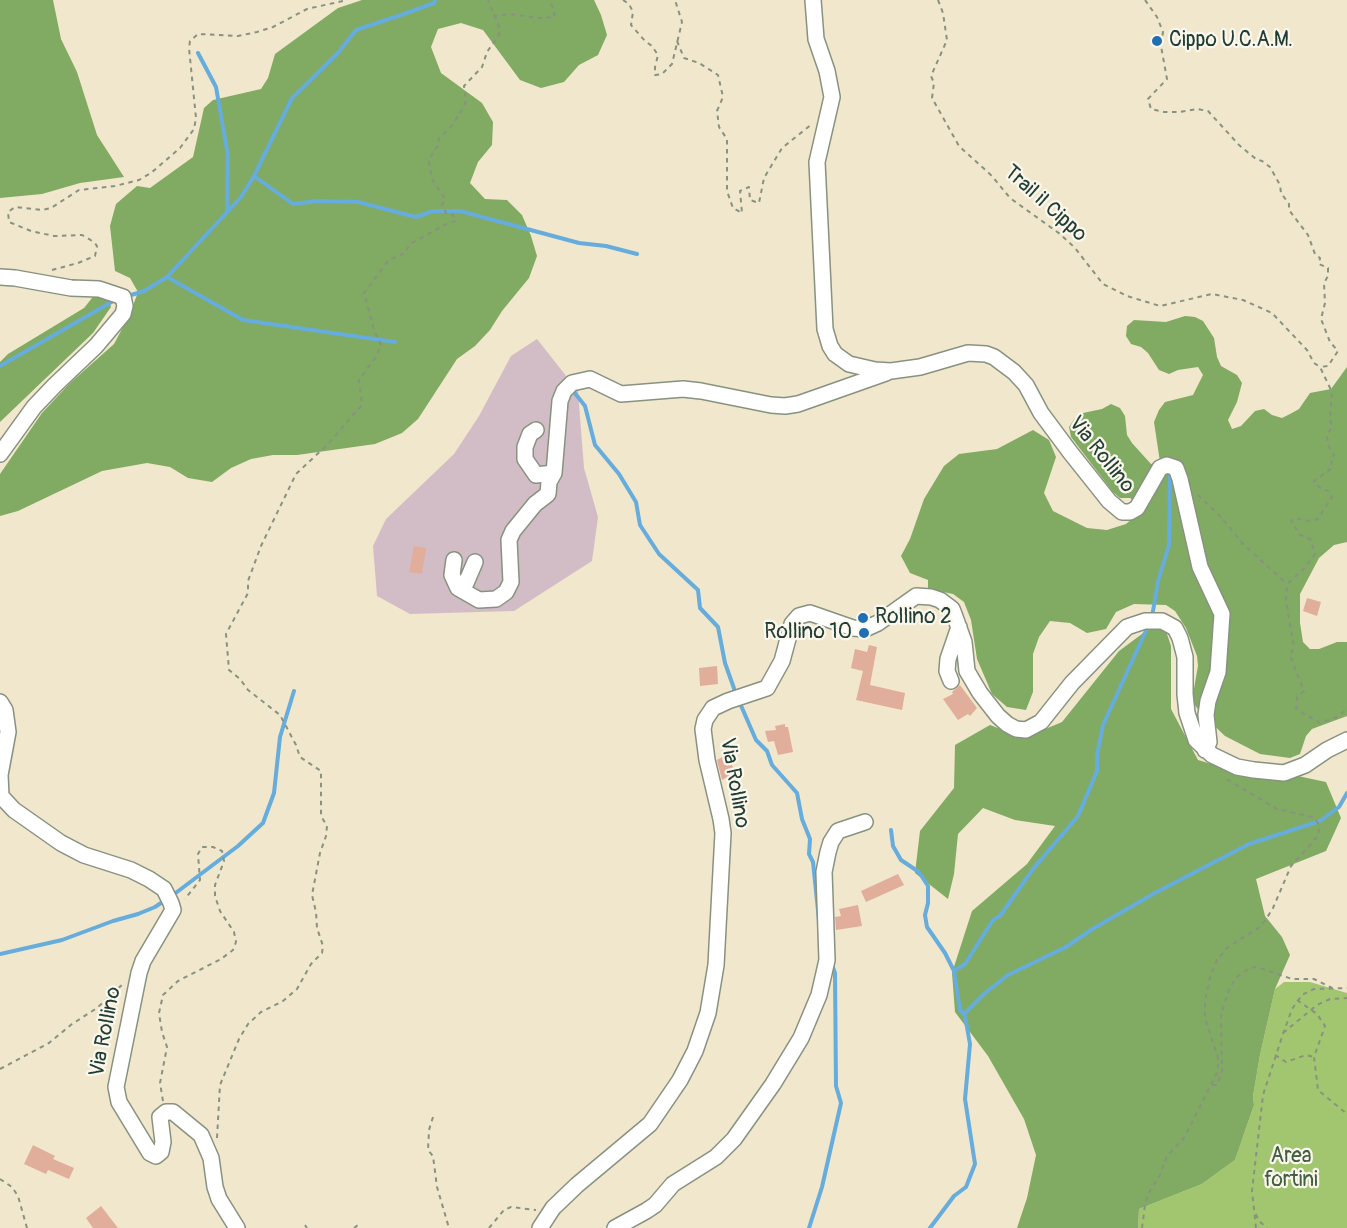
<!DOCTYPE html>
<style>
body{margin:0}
canvas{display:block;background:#f0e7cc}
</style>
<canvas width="1347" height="1228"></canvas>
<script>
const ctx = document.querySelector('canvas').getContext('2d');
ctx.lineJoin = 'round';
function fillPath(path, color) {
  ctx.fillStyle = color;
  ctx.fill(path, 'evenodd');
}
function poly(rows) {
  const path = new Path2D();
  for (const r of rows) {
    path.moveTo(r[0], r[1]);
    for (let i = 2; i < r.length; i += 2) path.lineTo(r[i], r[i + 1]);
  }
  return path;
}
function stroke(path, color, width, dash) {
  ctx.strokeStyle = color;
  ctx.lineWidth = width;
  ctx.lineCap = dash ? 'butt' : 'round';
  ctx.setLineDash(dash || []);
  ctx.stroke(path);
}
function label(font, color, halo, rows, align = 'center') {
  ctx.font = font + ' Pangolin,sans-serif';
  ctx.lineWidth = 4.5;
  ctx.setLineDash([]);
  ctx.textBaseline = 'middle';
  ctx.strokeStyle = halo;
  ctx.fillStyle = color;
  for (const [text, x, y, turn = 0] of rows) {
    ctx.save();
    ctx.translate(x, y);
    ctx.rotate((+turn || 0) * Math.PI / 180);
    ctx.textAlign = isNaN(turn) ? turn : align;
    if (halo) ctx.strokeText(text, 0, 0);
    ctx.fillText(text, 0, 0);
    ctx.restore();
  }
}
fillPath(poly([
 [537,339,578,391,584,468,598,517,592,561,514,611,410,614,377,596,373,546,386,519,454,454,479,416,511,356]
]), '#d2bdc6');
fillPath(poly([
 [1284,982,1310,982,1347,993,1347,1228,1138,1228,1139,1209,1202,1184,1235,1160,1254,1105,1253,1096,1260,1055,1275,989]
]), '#a2c670');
fillPath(poly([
 [0,0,53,0,61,39,77,72,97,135,124,177,80,183,42,194,0,198],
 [362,0,594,0,601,15,607,35,598,55,579,65,564,82,541,88,520,80,483,30,461,23,438,29,431,47,441,73,482,103,493,122,492,145,478,162,470,183,485,199,507,200,522,215,531,236,537,256,529,278,502,311,490,330,475,346,457,359,418,419,402,433,375,444,297,455,273,455,251,459,231,468,212,482,188,478,170,467,147,463,102,471,18,511,0,516,0,474,42,413,69,384,114,344,130,314,138,292,130,278,115,271,110,226,116,204,137,186,150,188,193,157,204,108,213,100,261,89,268,78,275,54,338,8],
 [96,293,108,296,111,307,93,333,0,422,0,362,8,354,84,308],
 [1185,316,1195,317,1203,321,1214,338,1217,357,1221,366,1237,375,1242,383,1237,402,1228,420,1232,429,1241,426,1255,411,1264,409,1272,415,1282,418,1290,414,1299,409,1310,393,1331,389,1347,367,1347,542,1334,545,1319,558,1300,594,1300,623,1303,642,1310,649,1319,649,1337,642,1347,642,1347,716,1312,729,1306,736,1300,754,1290,758,1260,754,1225,736,1200,712,1194,704,1193,694,1198,666,1197,656,1186,628,1175,611,1166,605,1134,604,1116,612,1106,629,1087,633,1070,623,1050,621,1039,637,1033,654,1033,692,1026,710,1007,707,992,694,977,659,971,620,964,602,953,594,928,589,928,580,910,573,901,556,910,539,924,499,944,466,959,454,997,449,1033,430,1049,440,1056,457,1044,493,1053,511,1087,528,1107,530,1126,524,1138,514,1138,504,1130,498,1120,498,1113,492,1071,437,1069,427,1075,418,1083,413,1102,409,1111,404,1120,408,1125,416,1127,435,1132,443,1151,464,1160,462,1154,422,1159,410,1165,402,1193,395,1203,375,1198,367,1178,370,1169,374,1159,370,1148,353,1141,347,1131,344,1126,336,1127,326,1134,320,1166,322],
 [1150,628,1166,631,1171,646,1171,709,1198,760,1248,775,1293,775,1326,782,1341,818,1326,851,1256,879,1265,916,1282,937,1290,955,1275,989,1260,1055,1253,1096,1254,1105,1235,1160,1202,1184,1139,1209,1138,1228,1017,1228,1027,1198,1036,1155,1024,1119,988,1056,955,1012,952,973,972,911,1027,864,1055,826,1015,820,983,808,958,834,954,874,948,899,915,873,920,831,954,788,955,745,990,725,1024,738,1062,722,1119,651]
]), '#81ab62');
stroke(poly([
 [198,53,216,87,228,156,227,212],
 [254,176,293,204,317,201,358,202,416,217,433,211,460,211,579,243,606,246,637,254],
 [167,277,243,320,395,342],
 [128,296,144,291,167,277,241,197,254,176,292,98,337,54,356,30,404,14,434,3,435,0],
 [0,366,115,300],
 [574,392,585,406,595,445,619,474,636,502,640,525,659,554,698,590,700,608,718,627,725,663,736,694],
 [1152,617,1158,581,1169,545,1170,473],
 [739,701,756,740,767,751,772,765,797,793,802,819,810,839,809,854,813,862,819,920],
 [891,830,893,846,901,860,919,872,928,886,928,903,925,915,927,927,945,953,954,971,960,1010,965,1016,970,1044,965,1099,975,1164,966,1187,954,1196,930,1228],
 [173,895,238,846,263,823,274,793,280,737,294,691],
 [0,954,62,940,113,921,138,914,155,907,164,901],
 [954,971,965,964,993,920,1000,916,1033,869,1078,816,1097,771,1097,755,1103,725,1149,624],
 [964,1014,985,993,1008,975,1066,947,1094,928,1155,893,1249,844,1320,821,1339,807,1347,793],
 [809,1228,822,1187,841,1103,836,1086,835,973,832,965]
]), '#66acdc', 4);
fillPath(poly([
 [414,546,426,548,422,574,409,572],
 [1307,598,1321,602,1317,616,1303,611],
 [869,645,877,647,870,685,905,693,902,710,856,700,863,671,851,668,855,649,867,652],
 [717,666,718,684,700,686,699,668],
 [960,685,977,708,970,716,968,714,958,720,943,699,953,694,952,692],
 [785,724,785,727,788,727,793,752,778,755,774,741,768,742,765,731,776,730,775,726],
 [726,755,736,772,722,780,717,760],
 [898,874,904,885,866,902,861,891],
 [858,905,862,926,836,930,835,917,841,916,839,909],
 [33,1145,55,1156,53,1159,74,1168,69,1179,48,1170,46,1174,24,1164],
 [101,1206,118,1228,93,1228,86,1218]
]), '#e0ae9a');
const minor = poly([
 [813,0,816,39,827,71,832,97,817,162,825,329,830,346,835,354,849,364,875,370,891,371,920,367,968,353,986,354,994,357,1014,372,1026,385,1041,413,1070,452,1109,501,1122,512,1130,512,1137,508,1160,468,1167,465,1176,468,1180,479,1200,567,1222,614,1218,672,1208,701,1206,715,1209,742,1205,750],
 [0,277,15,278,71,288,99,289,123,297,125,306,123,314,96,346,55,385,34,407,0,454],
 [536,430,530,434,525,447,525,459,536,475,554,473],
 [454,560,452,575,458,588,479,600,496,599,506,592,511,582,509,540,513,531,535,504,548,494,549,482,554,473,560,401,564,391,572,383,590,379,621,394,683,389,701,391,771,405,785,406,798,404,886,373],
 [458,588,466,583,475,562],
 [951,681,947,671,948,659,959,627],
 [0,702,5,710,8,732,0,775,1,796,14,810,61,843,84,855,131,870,149,879,164,889,171,903,173,910,143,961,139,973,116,1087,119,1102,150,1153,156,1156,161,1152,163,1142,160,1117,166,1112,173,1112,201,1135,211,1158,215,1187,219,1199,237,1228],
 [540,1228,553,1208,577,1185,650,1124,680,1080,695,1051,708,1013,716,965,723,833,721,819,707,760,703,729,705,720,713,708,728,701,767,688,782,661,792,624,799,616,810,613,853,628,865,629,878,623,916,596,931,597,940,600,952,609,954,614,964,642,967,671,980,693,998,716,1007,724,1016,729,1026,730,1041,722,1072,683,1127,627,1145,621,1162,621,1175,628,1180,638,1185,657,1185,694,1187,713,1196,740,1212,755,1237,767,1254,770,1284,773,1305,765,1327,750,1347,740],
 [615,1228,646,1211,655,1205,673,1184,716,1157,734,1139,773,1084,801,1038,819,995,827,960,824,872,828,852,831,842,838,831,865,822]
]);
stroke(minor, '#889280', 18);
stroke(poly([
 [623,0,629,4,633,12,631,25,645,41,652,46,658,55,655,67,655,75,662,74,672,64,682,22,675,0],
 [938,0,943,13,947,40,931,76,934,83,932,98,959,146,992,176,1010,198,1060,234,1075,248,1103,284,1127,296,1160,306,1212,294,1243,300,1272,313,1307,350,1314,363,1320,367,1332,392,1330,419,1332,427,1327,435,1328,445,1334,455,1331,458,1332,468,1314,481,1315,485,1330,492,1332,497,1318,519,1309,521,1295,518,1291,521,1300,535,1310,539,1315,554,1304,569,1287,584,1286,601,1294,647,1290,656,1304,691,1297,697,1296,708,1304,714,1320,723,1337,717,1347,709],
 [1145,0,1157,17,1163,32,1161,46,1167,79,1148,99,1151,109,1164,112,1180,112,1197,109,1208,111,1239,145,1256,159,1262,161,1270,167,1280,185,1281,193,1289,204,1289,210,1308,235,1315,254,1320,258,1319,264,1328,268,1328,276,1324,283,1325,303,1321,319,1330,342,1338,351,1328,366,1320,367],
 [493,16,510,14,537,18,555,17,553,7,548,0],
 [677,41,684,58,699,63,718,75,723,97,717,111,719,127,727,139,727,191,733,208,742,213,740,191,749,187,750,200,759,203,764,178,782,148,812,124],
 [52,270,78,263,95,256,97,246,94,242,82,235,54,236,31,231,9,222,8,212,15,207,42,210,51,208,79,190,115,186,139,180,151,173,180,148,194,129,196,118,189,48,190,41,198,34,238,36,257,32,273,27,307,9,347,0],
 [1198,495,1222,518,1242,543,1287,584],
 [1297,1000,1317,1014,1325,1026,1314,1057,1318,1090,1347,1114],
 [1283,1033,1317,1005,1330,999,1347,998],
 [1275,1055,1286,1062,1306,1055,1314,1057],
 [0,1069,49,1043,72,1024,97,1008,123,984],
 [1212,1085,1217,1085,1222,1071,1221,1014,1229,990,1235,979,1242,973,1250,968,1257,967,1292,979,1314,979,1332,988],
 [163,1101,160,1083,167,1047,162,1032,159,1013,163,995,178,981,221,959,233,950,236,942,234,932,220,911,215,896,215,885,224,861,222,851,213,847,202,847,198,854,200,880,185,899],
 [433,1117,429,1130,428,1150,433,1156,437,1187,449,1228],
 [217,1138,220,1085,239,1039,248,1024,261,1012,283,1001,297,989,311,964,322,953,323,946,317,928,316,912,312,895,320,853,326,836,327,826,321,816,321,771,300,757,296,745,280,715,248,690,240,679,229,670,226,634,248,593,248,581,261,546,296,474,327,445,362,405,359,380,376,357,381,345,374,330,364,293,389,260,405,253,410,244,448,223,456,221,452,214,446,213,442,205,445,199,432,179,429,162,433,152,438,146,439,138,450,128,464,107,466,100,464,86,482,67,487,52,499,35,499,26,488,0],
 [0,1179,12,1187,18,1196,27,1228],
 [1256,1214,1258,1220,1267,1228],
 [305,1225,307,1228],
 [354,1228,358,1225],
 [489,1228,504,1210,511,1207,536,1210],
 [1142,1228,1145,1205,1148,1194,1160,1175,1167,1156,1184,1138,1218,1071,1218,1058,1205,1018,1205,1001,1210,977,1217,960,1227,948,1258,928,1265,921,1273,908,1291,866,1318,836,1319,830,1318,823,1312,817,1277,809,1223,777],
 [1256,1228,1252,1191,1263,1095,1283,1034,1292,1009,1302,995,1314,989,1347,988]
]), '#889280', 2, [4.5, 4.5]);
stroke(minor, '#fff', 15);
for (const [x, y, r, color] of [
 [1157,41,6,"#1f6fb2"],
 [863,618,6,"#1f6fb2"],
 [864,633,6,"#1f6fb2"]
]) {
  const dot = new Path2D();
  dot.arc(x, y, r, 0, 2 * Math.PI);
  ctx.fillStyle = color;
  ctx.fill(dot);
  stroke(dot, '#fbf7ec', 2);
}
label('21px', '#1f3d34', '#fbf7ec', [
 ["Cippo U.C.A.M.",1169,41],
 ["Rollino 2",875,618],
 ["Rollino 10",852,633,"right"]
], 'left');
label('21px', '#1f3d34', '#fbf7ec', [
 ["Trail il Cippo",1045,204,42],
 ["Via Rollino",1101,455,51],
 ["Via Rollino",734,783,80],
 ["Via Rollino",106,1032,-79]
]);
label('21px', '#405f43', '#fbf7ec', [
 ["Area",1291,1157],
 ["fortini",1291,1181]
]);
</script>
